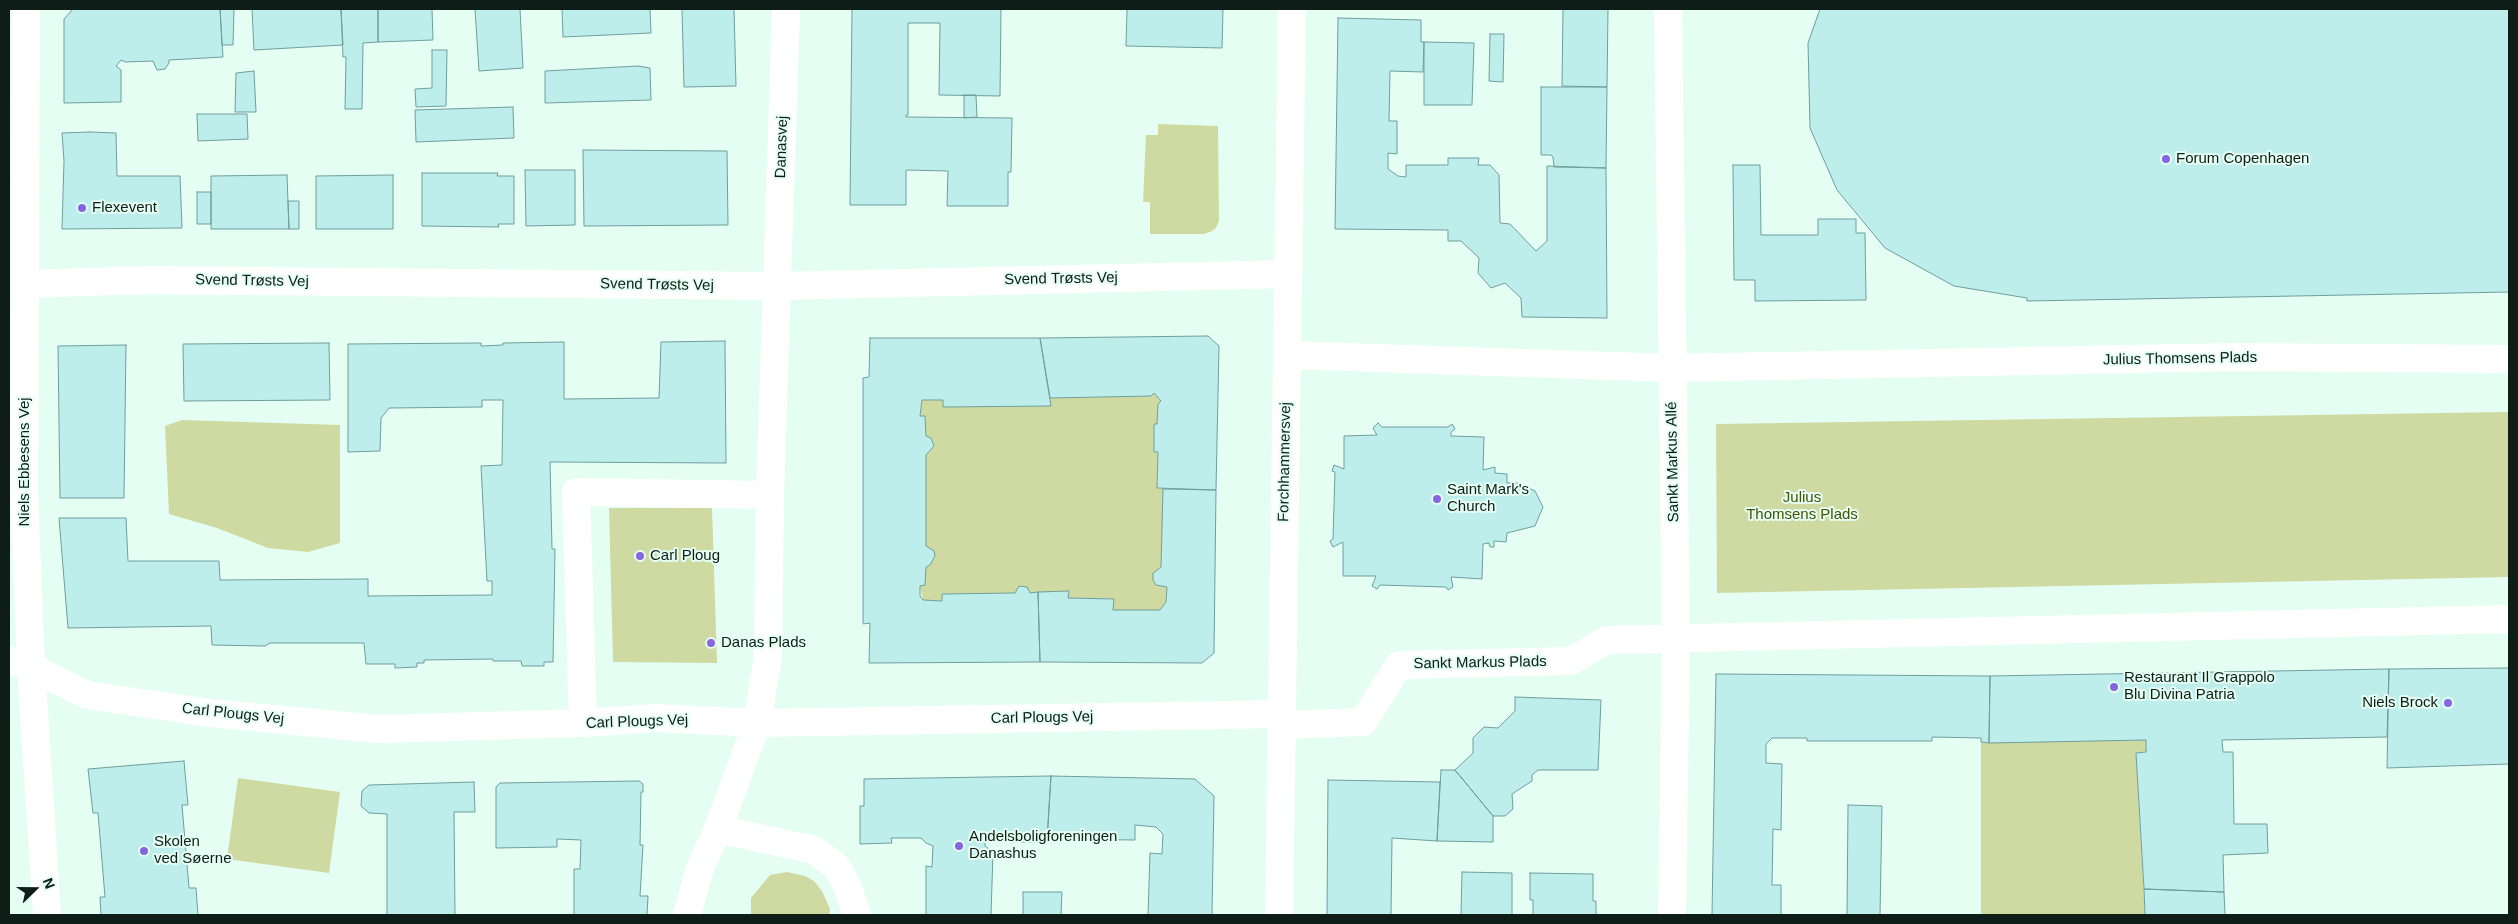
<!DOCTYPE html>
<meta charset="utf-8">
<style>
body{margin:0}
#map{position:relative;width:2518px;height:924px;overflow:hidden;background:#e5fef3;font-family:Arial,sans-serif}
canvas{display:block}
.frame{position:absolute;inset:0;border:10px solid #0e1d17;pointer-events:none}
.north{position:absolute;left:10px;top:864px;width:50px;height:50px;-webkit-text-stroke:4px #e5fef3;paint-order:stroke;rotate:68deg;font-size:14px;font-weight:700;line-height:20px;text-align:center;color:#0e1d17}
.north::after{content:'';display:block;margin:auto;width:18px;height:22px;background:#0e1d17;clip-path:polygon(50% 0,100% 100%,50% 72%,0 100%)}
</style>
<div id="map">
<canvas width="2518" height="924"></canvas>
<div class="frame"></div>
<div class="north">N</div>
</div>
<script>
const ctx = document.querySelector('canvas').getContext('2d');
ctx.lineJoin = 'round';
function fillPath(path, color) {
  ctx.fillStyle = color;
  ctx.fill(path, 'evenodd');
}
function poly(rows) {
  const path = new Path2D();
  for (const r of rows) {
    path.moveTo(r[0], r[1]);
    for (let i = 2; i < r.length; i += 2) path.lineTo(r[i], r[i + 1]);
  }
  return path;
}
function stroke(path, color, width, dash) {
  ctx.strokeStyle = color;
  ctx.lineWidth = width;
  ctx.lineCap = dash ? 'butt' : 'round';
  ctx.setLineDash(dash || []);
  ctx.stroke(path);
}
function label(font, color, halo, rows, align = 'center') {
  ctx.font = font + ' Arial,sans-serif';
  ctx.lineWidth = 4;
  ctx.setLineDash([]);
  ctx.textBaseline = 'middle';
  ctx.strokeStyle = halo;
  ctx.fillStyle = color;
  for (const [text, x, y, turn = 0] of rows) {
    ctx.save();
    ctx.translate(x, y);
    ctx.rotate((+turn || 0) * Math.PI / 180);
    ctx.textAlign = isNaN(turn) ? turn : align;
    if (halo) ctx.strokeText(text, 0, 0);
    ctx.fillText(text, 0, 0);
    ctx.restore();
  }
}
fillPath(poly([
 [1158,124,1218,126,1219,221,1216,228,1210,232,1204,234,1150,234,1150,202,1143,202,1146,135,1158,135],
 [1154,393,1161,401,1158,404,1157,424,1154,424,1154,452,1158,452,1157,488,1163,489,1161,567,1153,573,1153,580,1156,585,1167,587,1166,602,1160,610,1113,610,1114,599,1068,598,1069,591,1030,593,1026,587,1019,586,1015,593,942,594,942,601,923,600,920,586,925,585,926,567,930,565,935,556,933,551,926,546,926,455,934,446,931,438,926,436,925,417,920,416,922,400,943,400,943,407,1051,406,1050,398,1151,396],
 [2509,412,2509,577,1717,593,1716,424],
 [182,420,340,425,340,543,308,552,268,548,217,528,169,514,165,426],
 [609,508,712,508,717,663,613,662],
 [2146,740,2146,752,2136,753,2145,915,1981,915,1981,742],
 [238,778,340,792,329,873,227,859],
 [787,872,805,876,814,881,822,891,830,909,829,915,751,915,751,898,770,875]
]), '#cedaa1');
const building = poly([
 [73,9,220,9,223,57,169,60,169,63,165,69,157,70,153,61,125,62,121,60,116,66,121,70,121,102,64,103,64,19,73,9],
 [220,9,234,9,233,45,222,45,220,9],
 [252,9,341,9,343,45,254,50,252,9],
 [341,9,378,9,378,42,363,43,362,109,345,109,346,57,343,57,341,9],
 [378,9,432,9,433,40,378,42,378,9],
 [475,9,520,9,523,68,479,71,475,9],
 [562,9,650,9,651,33,563,37,562,9],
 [663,9,734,9,736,86,684,87,682,9,663,9],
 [852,9,1001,9,1000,96,939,95,940,23,908,23,908,115,906,115,906,117,1012,118,1011,172,1008,172,1008,206,947,206,948,171,906,170,906,205,850,205,852,9],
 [1127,9,1223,9,1222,48,1126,46,1127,9],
 [1563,9,1608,9,1607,87,1562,86,1563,9],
 [1820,9,2509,9,2509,292,2027,301,2027,298,1954,286,1885,248,1837,190,1810,128,1808,43,1820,9],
 [1338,18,1421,20,1421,42,1424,42,1423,72,1390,71,1389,121,1397,121,1397,154,1388,153,1388,169,1398,176,1406,177,1406,165,1448,165,1448,158,1479,158,1478,165,1490,165,1499,175,1500,223,1510,224,1536,251,1547,241,1547,166,1606,168,1607,318,1522,317,1521,298,1505,283,1491,288,1478,273,1479,258,1461,241,1448,241,1448,230,1335,229,1338,18],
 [1490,34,1504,34,1503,82,1489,81,1490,34],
 [1424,42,1474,43,1472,105,1424,105,1424,42],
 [432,50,447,50,446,106,416,107,415,89,432,88,432,50],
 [638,66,650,68,651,100,545,103,545,71,638,66],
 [254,71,256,112,235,112,236,73,254,71],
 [1541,87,1607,87,1606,168,1554,167,1553,157,1551,155,1541,155,1541,87],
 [964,95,976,95,977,117,964,118,964,95],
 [513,107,514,138,416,142,415,110,513,107],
 [197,114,247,114,248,139,198,141,197,114],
 [90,132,116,133,117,176,180,176,182,228,62,229,64,161,62,133,90,132],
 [583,150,727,151,728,225,584,226,583,150],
 [1733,165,1760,165,1761,235,1818,235,1818,219,1856,219,1856,233,1865,233,1866,300,1755,301,1755,280,1734,280,1733,165],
 [525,170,575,170,575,225,526,226,525,170],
 [422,173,498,173,497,176,514,176,514,224,498,224,499,227,422,226,422,173],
 [287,175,289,229,211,229,211,176,287,175],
 [393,175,393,229,316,229,316,176,393,175],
 [197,192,211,192,211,224,197,224,197,192],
 [288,201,299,201,299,229,289,229,288,201],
 [1208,336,1219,346,1216,490,1157,488,1158,452,1154,452,1154,424,1157,424,1158,404,1161,401,1154,393,1151,396,1050,398,1040,338,1208,336],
 [870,338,1040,338,1051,406,943,407,943,400,922,400,920,416,925,416,926,436,931,438,934,446,926,455,926,546,934,551,935,556,930,565,926,567,925,585,920,586,920,596,923,600,942,601,942,594,1015,593,1019,586,1027,587,1030,593,1038,592,1040,662,869,663,870,623,863,624,863,378,869,377,870,338],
 [725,341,726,463,550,462,552,549,555,549,553,662,544,662,544,666,522,666,521,661,493,661,493,659,424,660,424,663,417,663,417,667,395,668,395,664,366,664,364,643,270,643,265,646,212,645,211,626,68,628,59,518,126,518,128,561,219,561,220,580,368,579,368,596,492,595,492,581,487,581,481,466,502,465,503,400,482,400,482,407,389,408,381,418,380,451,348,452,348,344,481,343,481,346,503,345,503,343,564,342,564,399,659,398,661,342,725,341],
 [329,343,330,400,184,401,183,344,329,343],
 [126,345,124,498,60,498,58,346,126,345],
 [1378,423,1382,427,1448,427,1452,424,1455,429,1451,432,1451,436,1484,437,1483,470,1495,467,1495,473,1507,474,1507,483,1517,483,1535,491,1543,507,1535,526,1507,533,1506,542,1494,541,1494,547,1490,547,1489,543,1483,544,1482,579,1451,577,1453,587,1448,590,1446,587,1380,585,1377,589,1372,586,1376,576,1343,576,1343,542,1333,547,1330,541,1333,539,1335,472,1332,471,1334,465,1344,469,1344,436,1377,435,1373,428,1378,423],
 [1163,489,1216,490,1214,653,1202,663,1040,662,1038,592,1069,591,1068,598,1114,599,1113,610,1160,610,1166,602,1167,587,1156,585,1153,580,1153,573,1161,567,1163,489],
 [2509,668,2509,764,2387,768,2389,669,2509,668],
 [2389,669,2387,737,2222,740,2223,752,2233,752,2234,824,2267,824,2268,853,2223,855,2224,892,2144,889,2136,753,2146,752,2146,740,1989,743,1990,676,2389,669],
 [1716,674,1990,676,1989,743,1981,742,1981,738,1932,737,1932,741,1807,741,1807,738,1772,738,1766,744,1766,763,1782,764,1781,830,1773,829,1772,885,1781,885,1781,915,1712,915,1716,674],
 [1515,697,1601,700,1598,770,1538,770,1532,775,1532,781,1512,794,1513,809,1505,816,1493,816,1455,770,1473,753,1473,738,1484,727,1498,728,1515,711,1515,697],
 [184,761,188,805,182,805,189,888,196,888,198,915,101,915,100,897,105,897,98,813,93,813,88,769,184,761],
 [1441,770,1455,770,1493,816,1493,842,1437,841,1441,770],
 [1051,776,1047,842,1011,842,1007,840,1007,834,994,834,985,841,985,846,993,852,991,915,926,915,926,866,932,867,933,846,926,843,921,838,891,838,892,843,860,844,860,806,864,806,864,779,1051,776],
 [1051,776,1195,779,1214,796,1212,915,1148,915,1150,853,1162,854,1163,834,1156,827,1135,825,1135,840,1047,839,1051,776],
 [1328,780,1440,782,1437,841,1392,838,1391,915,1327,915,1328,780],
 [639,781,643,784,643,792,641,792,640,845,643,845,640,896,648,896,647,915,574,915,574,869,580,869,581,840,557,839,557,847,496,848,496,787,500,783,639,781],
 [474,782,475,812,454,812,455,915,387,915,387,814,369,813,361,806,362,791,369,785,474,782],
 [1848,805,1882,806,1880,915,1847,915,1848,805],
 [1462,872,1512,873,1512,915,1461,915,1462,872],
 [1530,873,1593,874,1593,901,1596,901,1596,915,1533,915,1533,900,1530,900,1530,873],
 [2144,889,2224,892,2225,915,2145,915,2144,889],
 [1023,892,1062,892,1061,915,1023,915,1023,892]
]);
fillPath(building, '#bdeeeb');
stroke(building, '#6f9e9c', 1);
stroke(poly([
 [26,9,24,493,31,667,47,915],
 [1668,9,1676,639,1672,915],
 [25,284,147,280,778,286,1288,274],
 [1287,355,1672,368,2234,357,2509,359],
 [9,660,31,667,87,695,210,713,379,729,583,723,655,718,757,723,1282,714],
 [583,723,576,492,770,495],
 [1282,725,1363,722,1399,665,1571,661,1607,640,2509,619],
 [718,829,814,850,836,866,847,885,857,915],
 [1279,915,1292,9]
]), '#fff', 28);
stroke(poly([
 [687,915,700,868,718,829,757,723,768,656,770,495,786,9]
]), '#fff', 28);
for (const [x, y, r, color] of [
 [2166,159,5,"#8565e0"],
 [82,208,5,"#8565e0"],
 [1437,499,5,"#8565e0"],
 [640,556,5,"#8565e0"],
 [711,643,5,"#8565e0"],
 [2114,687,5,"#8565e0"],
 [2448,703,5,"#8565e0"],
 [959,846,5,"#8565e0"],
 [144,851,5,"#8565e0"]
]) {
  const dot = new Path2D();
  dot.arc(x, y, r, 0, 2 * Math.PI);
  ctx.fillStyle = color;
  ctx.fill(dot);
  stroke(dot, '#e5fef3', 2);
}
label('15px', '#0e1d17', '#e5fef3', [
 ["Danasvej",782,147,-88],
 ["Svend Trøsts Vej",1061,279,-1],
 ["Svend Trøsts Vej",252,281,1],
 ["Svend Trøsts Vej",657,285,1],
 ["Julius Thomsens Plads",2180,359,-1],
 ["Niels Ebbesens Vej",25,462,-90],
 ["Forchhammersvej",1285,462,-89],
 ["Sankt Markus Allé",1673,462,-91],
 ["Sankt Markus Plads",1480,663,-1],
 ["Carl Plougs Vej",233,714,6],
 ["Carl Plougs Vej",1042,718,-1],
 ["Carl Plougs Vej",637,722,-2]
]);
label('15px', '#0e1d17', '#e5fef3', [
 ["Forum Copenhagen",2176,159],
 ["Flexevent",92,208],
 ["Saint Mark's",1447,490],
 ["Church",1447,507],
 ["Carl Ploug",650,556],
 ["Danas Plads",721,643],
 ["Restaurant Il Grappolo",2124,678],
 ["Blu Divina Patria",2124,695],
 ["Niels Brock",2438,703,"right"],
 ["Andelsboligforeningen",969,837],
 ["Danashus",969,854],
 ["Skolen",154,842],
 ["ved Søerne",154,859]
], 'left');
label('15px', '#485202', '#e5fef3', [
 ["Julius",1802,498],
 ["Thomsens Plads",1802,515]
]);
</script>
